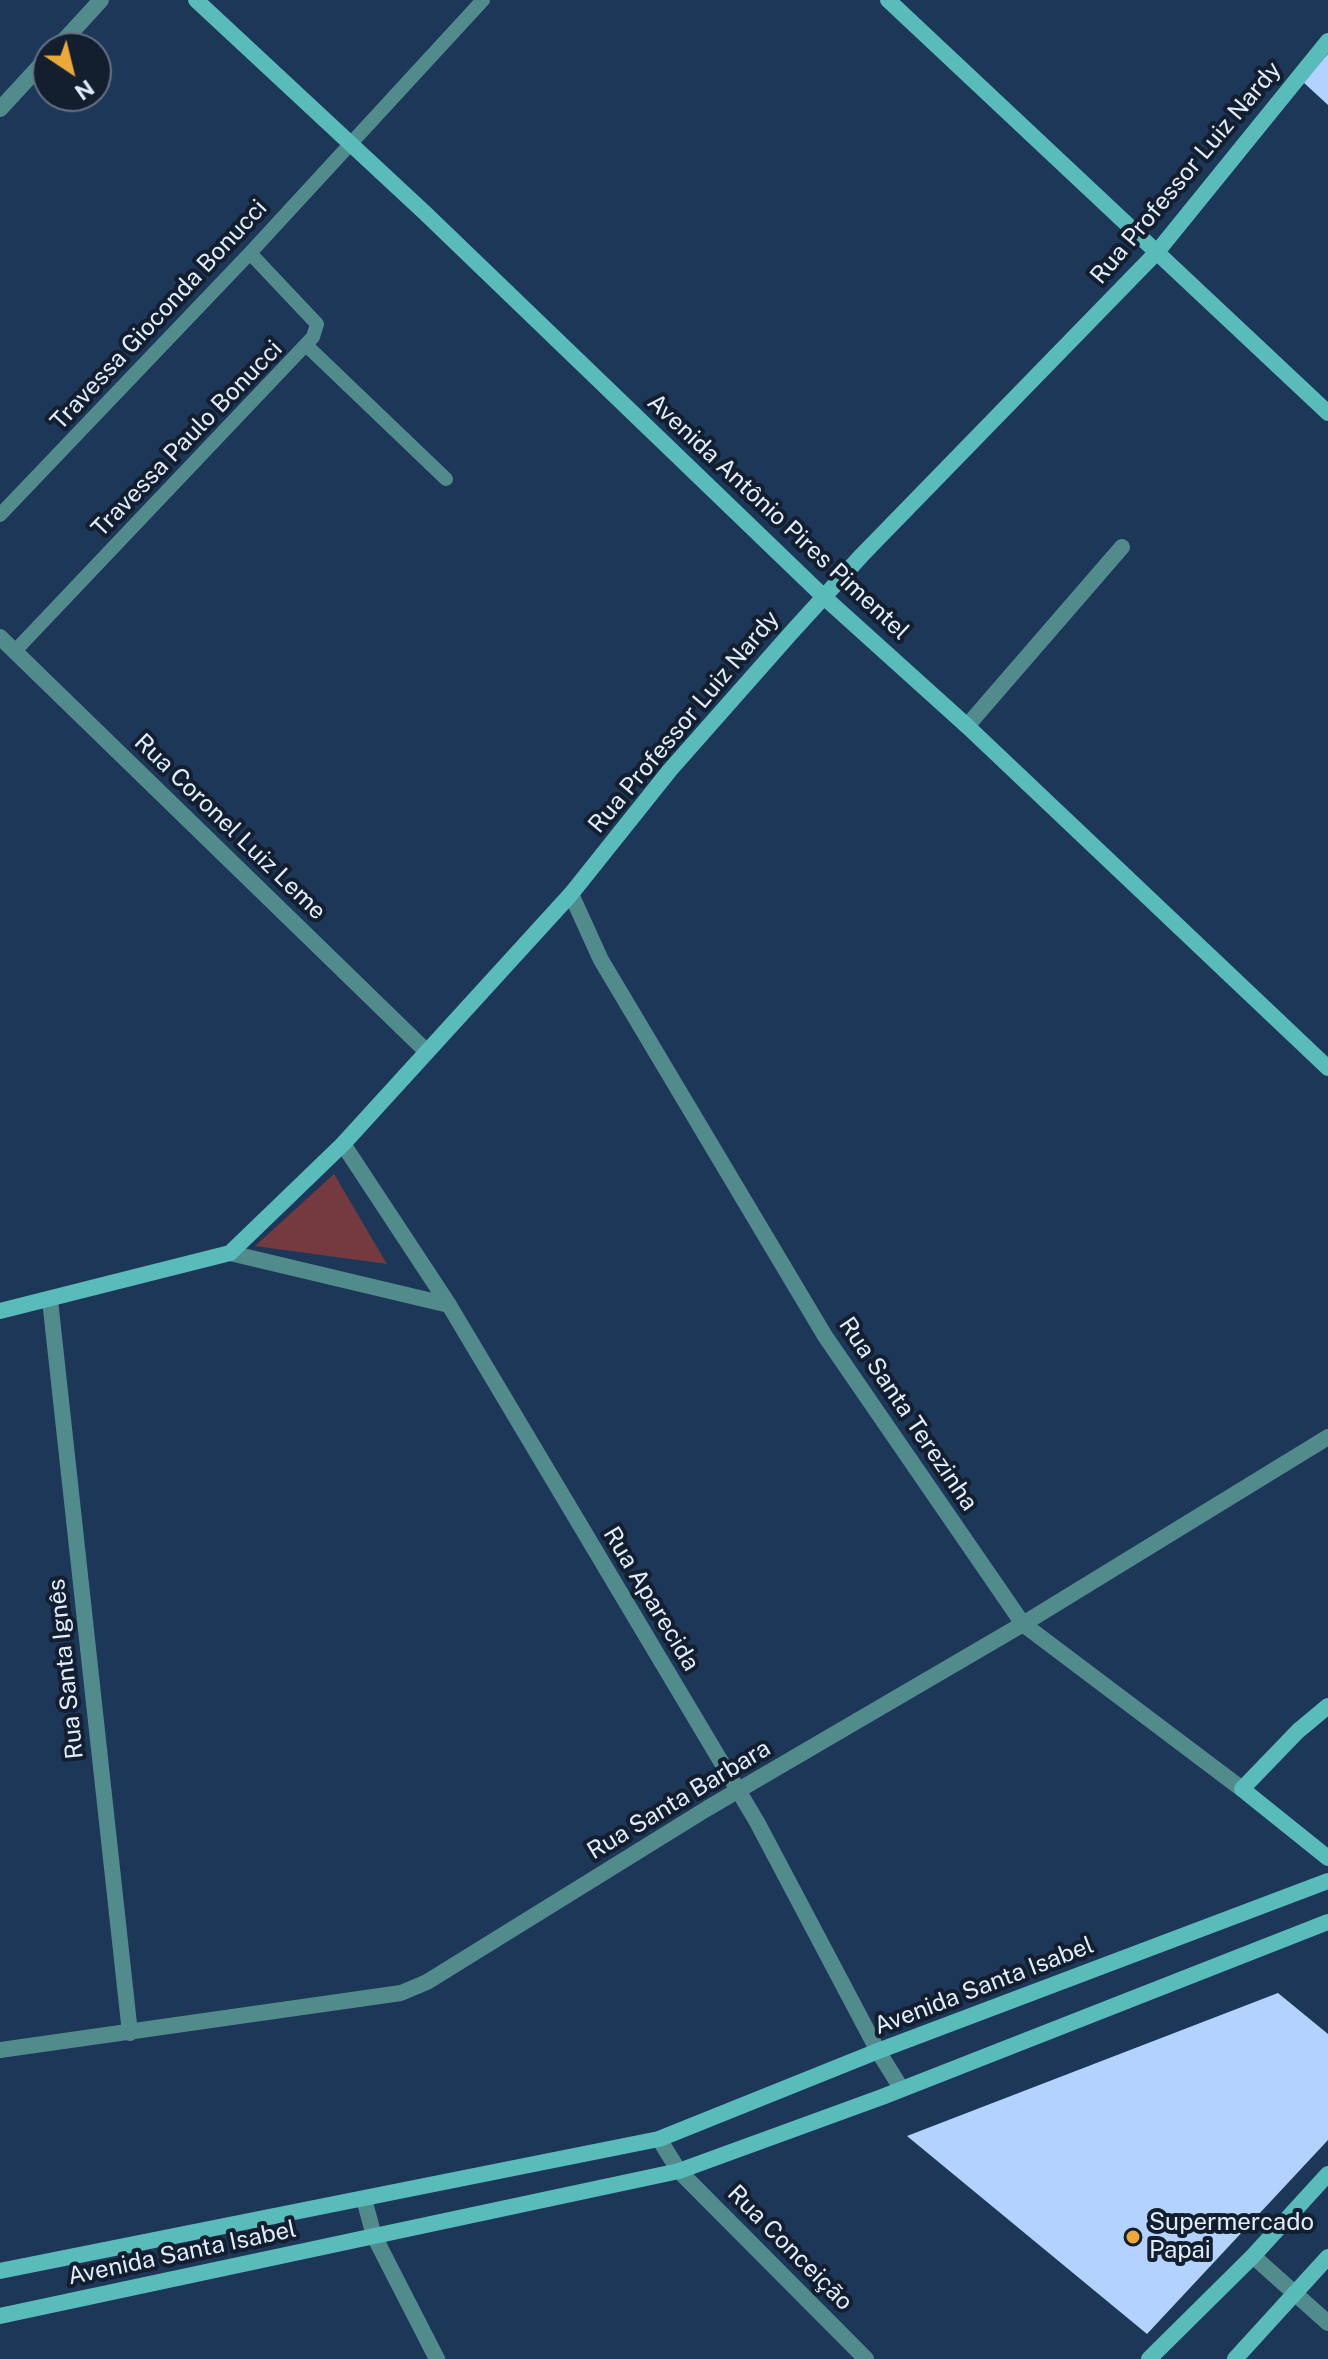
<!DOCTYPE html>
<meta charset="utf-8">
<style>
body{margin:0}
#map{position:relative;width:1328px;height:2359px;overflow:hidden;background:#1d3759;font-family:"Public Sans",sans-serif}
canvas{display:block}
.north{position:absolute;left:32px;top:32px;width:80px;height:80px;box-sizing:border-box;background:#131f2e;border:2px solid #657182;border-radius:50%;rotate:145deg;font-size:22px;font-weight:700;line-height:32px;text-align:center;color:#e0edff}
.north::after{content:'';display:block;margin:auto;width:28px;height:36px;background:#eca93a;clip-path:polygon(50% 0,100% 100%,50% 72%,0 100%)}
</style>
<div id="map">
<canvas width="1328" height="2359"></canvas>
<div class="north">N</div>
</div>
<script>
const ctx = document.querySelector('canvas').getContext('2d');
ctx.lineJoin = 'round';
function fillPath(path, color) {
  ctx.fillStyle = color;
  ctx.fill(path, 'evenodd');
}
function poly(rows) {
  const path = new Path2D();
  for (const r of rows) {
    path.moveTo(r[0], r[1]);
    for (let i = 2; i < r.length; i += 2) path.lineTo(r[i], r[i + 1]);
  }
  return path;
}
function stroke(path, color, width, dash) {
  ctx.strokeStyle = color;
  ctx.lineWidth = width;
  ctx.lineCap = dash ? 'butt' : 'round';
  ctx.setLineDash(dash || []);
  ctx.stroke(path);
}
function label(font, color, halo, rows, align = 'center') {
  ctx.font = font + ' "Public Sans",sans-serif';
  ctx.lineWidth = 8;
  ctx.setLineDash([]);
  ctx.textBaseline = 'middle';
  ctx.strokeStyle = halo;
  ctx.fillStyle = color;
  for (const [text, x, y, turn = 0] of rows) {
    ctx.save();
    ctx.translate(x, y);
    ctx.rotate((+turn || 0) * Math.PI / 180);
    ctx.textAlign = isNaN(turn) ? turn : align;
    if (halo) ctx.strokeText(text, 0, 0);
    ctx.fillText(text, 0, 0);
    ctx.restore();
  }
}
fillPath(poly([
 [334,1174,387,1264,255,1246]
]), '#743a3f');
fillPath(poly([
 [1328,54,1328,105,1303,82],
 [1278,1993,1328,2034,1328,2140,1147,2334,907,2136]
]), '#b3d3fe');
stroke(poly([
 [306,345,446,479],
 [0,515,250,253,483,0],
 [14,652,313,337,317,324,250,253]
]), '#528b8b', 14);
stroke(poly([
 [57,48,101,0],
 [0,109,48,57],
 [0,637,426,1051],
 [967,726,1122,547],
 [571,894,601,960,825,1336,1023,1624,1242,1789],
 [343,1144,449,1305,757,1822,878,2051,901,2088],
 [230,1253,449,1305],
 [50,1300,130,2033],
 [0,2050,401,1993,427,1982,708,1808,1023,1624,1328,1437],
 [659,2139,679,2171,866,2359],
 [364,2199,374,2236,437,2359],
 [1253,2256,1328,2323]
]), '#528b8b', 16);
stroke(poly([
 [196,0,425,213,824,597,967,726,1328,1068],
 [888,0,1328,413],
 [0,1311,230,1253,343,1144,571,894,670,770,791,633,862,555,1157,252,1328,41],
 [1328,1706,1298,1731,1242,1789,1328,1858],
 [0,2271,659,2139,878,2051,1328,1881],
 [0,2316,679,2171,882,2097,1328,1922],
 [1149,2359,1253,2256,1328,2174],
 [1235,2359,1328,2257]
]), '#5abbbb', 16);
for (const [x, y, r, color] of [
 [1133,2237,8,"#eca93a"]
]) {
  const dot = new Path2D();
  dot.arc(x, y, r, 0, 2 * Math.PI);
  ctx.fillStyle = color;
  ctx.fill(dot);
  stroke(dot, '#131f2e', 3);
}
label('24px', '#e0edff', '#131f2e', [
 ["Rua Professor Luiz Nardy",1186,173,-50],
 ["Travessa Gioconda Bonucci",159,315,-47],
 ["Travessa Paulo Bonucci",187,439,-46],
 ["Avenida Antônio Pires Pimentel",778,517,43],
 ["Rua Professor Luiz Nardy",684,722,-50],
 ["Rua Coronel Luiz Leme",230,827,44],
 ["Rua Santa Terezinha",908,1414,56],
 ["Rua Aparecida",651,1599,59],
 ["Rua Santa Ignês",66,1669,-96],
 ["Rua Santa Barbara",679,1800,-31],
 ["Avenida Santa Isabel",984,1986,-21],
 ["Rua Conceição",790,2248,45],
 ["Avenida Santa Isabel",182,2253,-12]
]);
label('24px', '#e0edff', '#131f2e', [
 ["Supermercado",1149,2223],
 ["Papai",1149,2251]
], 'left');
</script>
